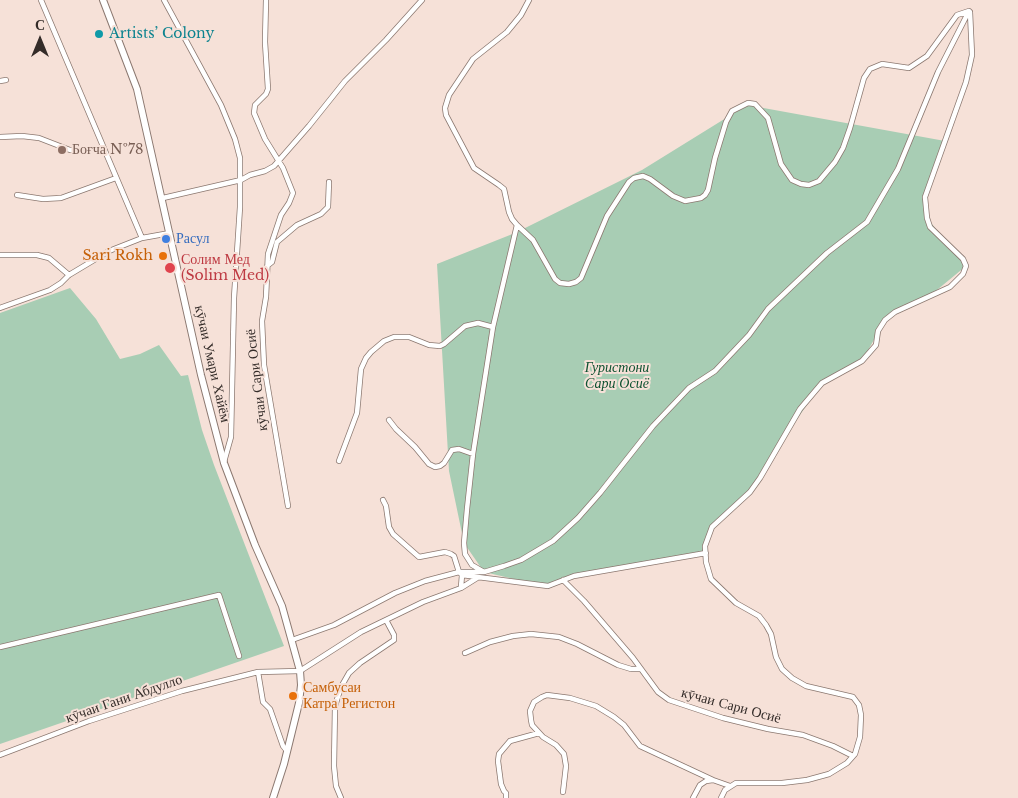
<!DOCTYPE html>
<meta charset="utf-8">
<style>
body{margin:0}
#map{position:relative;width:1018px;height:798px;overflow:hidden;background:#f6e1d8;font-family:"Libre Baskerville",serif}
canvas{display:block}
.north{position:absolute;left:15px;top:15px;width:50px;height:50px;-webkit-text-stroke:4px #f6e1d8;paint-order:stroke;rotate:0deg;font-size:14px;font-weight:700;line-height:20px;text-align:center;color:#342c29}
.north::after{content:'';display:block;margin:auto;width:18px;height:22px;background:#342c29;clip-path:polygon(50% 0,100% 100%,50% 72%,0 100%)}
</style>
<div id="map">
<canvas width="1018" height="798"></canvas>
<div class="north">С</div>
</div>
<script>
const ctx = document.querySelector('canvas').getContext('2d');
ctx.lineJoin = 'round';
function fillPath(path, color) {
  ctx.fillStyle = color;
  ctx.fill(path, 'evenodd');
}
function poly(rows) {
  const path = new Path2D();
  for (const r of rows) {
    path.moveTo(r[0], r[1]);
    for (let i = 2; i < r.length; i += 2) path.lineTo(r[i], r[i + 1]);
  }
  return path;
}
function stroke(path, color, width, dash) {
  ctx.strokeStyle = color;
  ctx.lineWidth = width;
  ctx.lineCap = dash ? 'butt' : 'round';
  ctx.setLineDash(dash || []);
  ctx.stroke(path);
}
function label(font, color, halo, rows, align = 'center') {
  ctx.font = font + ' "Libre Baskerville",serif';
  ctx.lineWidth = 4;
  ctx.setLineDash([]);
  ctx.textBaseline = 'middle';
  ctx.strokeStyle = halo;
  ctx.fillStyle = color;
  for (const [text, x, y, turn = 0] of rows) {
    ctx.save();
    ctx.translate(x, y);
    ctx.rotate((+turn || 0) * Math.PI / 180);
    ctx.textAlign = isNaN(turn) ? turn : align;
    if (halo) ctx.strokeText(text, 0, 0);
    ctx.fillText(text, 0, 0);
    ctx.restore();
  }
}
fillPath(poly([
 [747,105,945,141,925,196,927,218,966,266,926,299,885,320,862,361,822,383,782,441,750,492,712,527,706,553,574,576,544,586,484,572,464,543,449,471,437,264,515,233,642,170],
 [70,288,96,319,120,359,140,354,159,345,181,376,188,375,202,430,214,465,284,646,0,744,0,313]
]), '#a8cdb4');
const minor = poly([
 [41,0,142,238],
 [164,0,221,105,235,139,240,158,240,207,234,298,231,437,224,462],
 [266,0,265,42,268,89,266,94,255,105,254,113,265,139,283,168,293,193,289,203,281,215,268,254,266,297,262,321,264,365,288,506],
 [0,81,6,80],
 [0,137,22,136,39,138,70,150,81,151],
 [17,195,43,199,61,198,116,178],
 [163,198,241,180,250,175,265,171,274,166,309,126,345,81,386,40,422,0],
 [517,225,512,219,509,212,504,189,499,185,474,168,446,115,445,108,449,95,473,59,507,32,521,15,529,0],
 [0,255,37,255,49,258,69,275],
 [267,266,272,262,277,242,297,225,321,214,328,207,329,182],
 [0,308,50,290,61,283,69,275,109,251,142,238,170,233],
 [389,420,396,429,415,447,429,464,435,467,440,466,444,463,452,450,459,449,473,454],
 [339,461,357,413,361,369,366,358,371,352,384,341,394,337,409,337,429,345,440,346,444,344,465,326,478,323,493,327],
 [383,500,386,506,389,527,393,534,419,557,445,552,451,554,454,556,459,572,462,575,461,587],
 [462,575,548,586,574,576,706,553],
 [563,580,584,601,633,658,658,692,669,700,723,718,768,729,803,735,833,746,853,756],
 [292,640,334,625,395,593,425,581,459,572,484,572,504,566,521,560,553,541,578,518,600,493,653,426,689,388,715,371,749,335,768,309,827,253,867,222,898,169,938,72,969,11,957,15,927,56,909,68,882,64,870,69,864,78,850,128,843,148,835,162,819,181,809,185,801,184,792,180,781,164,768,118,755,104,748,103,732,111,726,122,715,158,708,190,705,195,701,198,685,201,673,196,650,179,643,176,634,178,629,182,607,216,581,278,576,282,569,284,560,283,555,279,533,240,517,225,493,327,473,454,467,509,464,543,465,554,472,565,484,572],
 [0,647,219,595,239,656],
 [465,653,490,642,513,636,531,634,559,637,577,644,618,665,631,669,641,669],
 [258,672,263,702,270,709,283,746,287,751],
 [0,755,89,721,182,691,258,672,300,671,361,632,423,602,461,588,477,578],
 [563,792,566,766,564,754,556,745,543,737,532,725,531,720,530,711,534,702,542,697,547,695,570,698,596,706,614,717,624,725,640,746,713,780],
 [341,798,336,786,334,766,335,706,341,687,349,673,360,663,394,640,394,635,386,620],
 [506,798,506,793,504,791,501,784,498,761,499,754,510,741,539,733],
 [693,798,700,785,706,781,713,780,730,786],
 [721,798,725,790,736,783,782,783,807,780,829,774,847,763,855,754,860,737,861,715,859,705,853,697,806,686,792,678,782,669,776,657,771,634,766,625,759,616,736,603,711,579,706,562,705,546,712,527,750,492,760,478,800,409,822,383,862,361,876,345,878,331,885,320,895,312,950,287,963,274,966,266,963,259,930,227,927,218,925,197,966,82,972,55,970,12]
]);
const secondary = poly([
 [103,0,137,89,201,375,224,463,255,545,282,606,300,671,301,685,299,703,284,764,273,798]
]);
stroke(minor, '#8b7870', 6);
stroke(secondary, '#8b7870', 8);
stroke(minor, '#fff', 4.5);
stroke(secondary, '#fff', 6);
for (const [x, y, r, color] of [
 [99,34,5,"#0f9aa8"],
 [62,150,5,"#8d6e63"],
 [166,239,5,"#3f7fe0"],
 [163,256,5,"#e8710a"],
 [170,268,6,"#e0444e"],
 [293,696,5,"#e8710a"]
]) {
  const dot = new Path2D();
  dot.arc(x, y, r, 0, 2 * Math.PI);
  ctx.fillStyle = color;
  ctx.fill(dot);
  stroke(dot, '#f6e1d8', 2);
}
label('14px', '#0d838f', '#f6e1d8', [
 ["Artists’ Colony",109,34]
], 'left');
label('14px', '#785e54', '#f6e1d8', [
 ["Боғча №78",72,150]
], 'left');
label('14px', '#366cbe', '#f6e1d8', [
 ["Расул",176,239]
], 'left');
label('14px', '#c56008', '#f6e1d8', [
 ["Sari Rokh",153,256],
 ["Самбусаи",303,688,"left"],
 ["Катра Регистон",303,704,"left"]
], 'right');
label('14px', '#be3a42', '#f6e1d8', [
 ["Солим Мед",181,260],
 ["(Solim Med)",181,276]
], 'left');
label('14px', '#342c29', '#f6e1d8', [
 ["кӯчаи Умари Хайём",212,364,77],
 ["кӯчаи Сари Осиё",257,380,-97],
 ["кӯчаи Гани Абдулло",124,699,-19],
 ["кӯчаи Сари Осиё",731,706,15]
]);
label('italic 14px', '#0e5231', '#f6e1d8', [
 ["Гуристони",617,368],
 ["Сари Осиё",617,384]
]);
</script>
